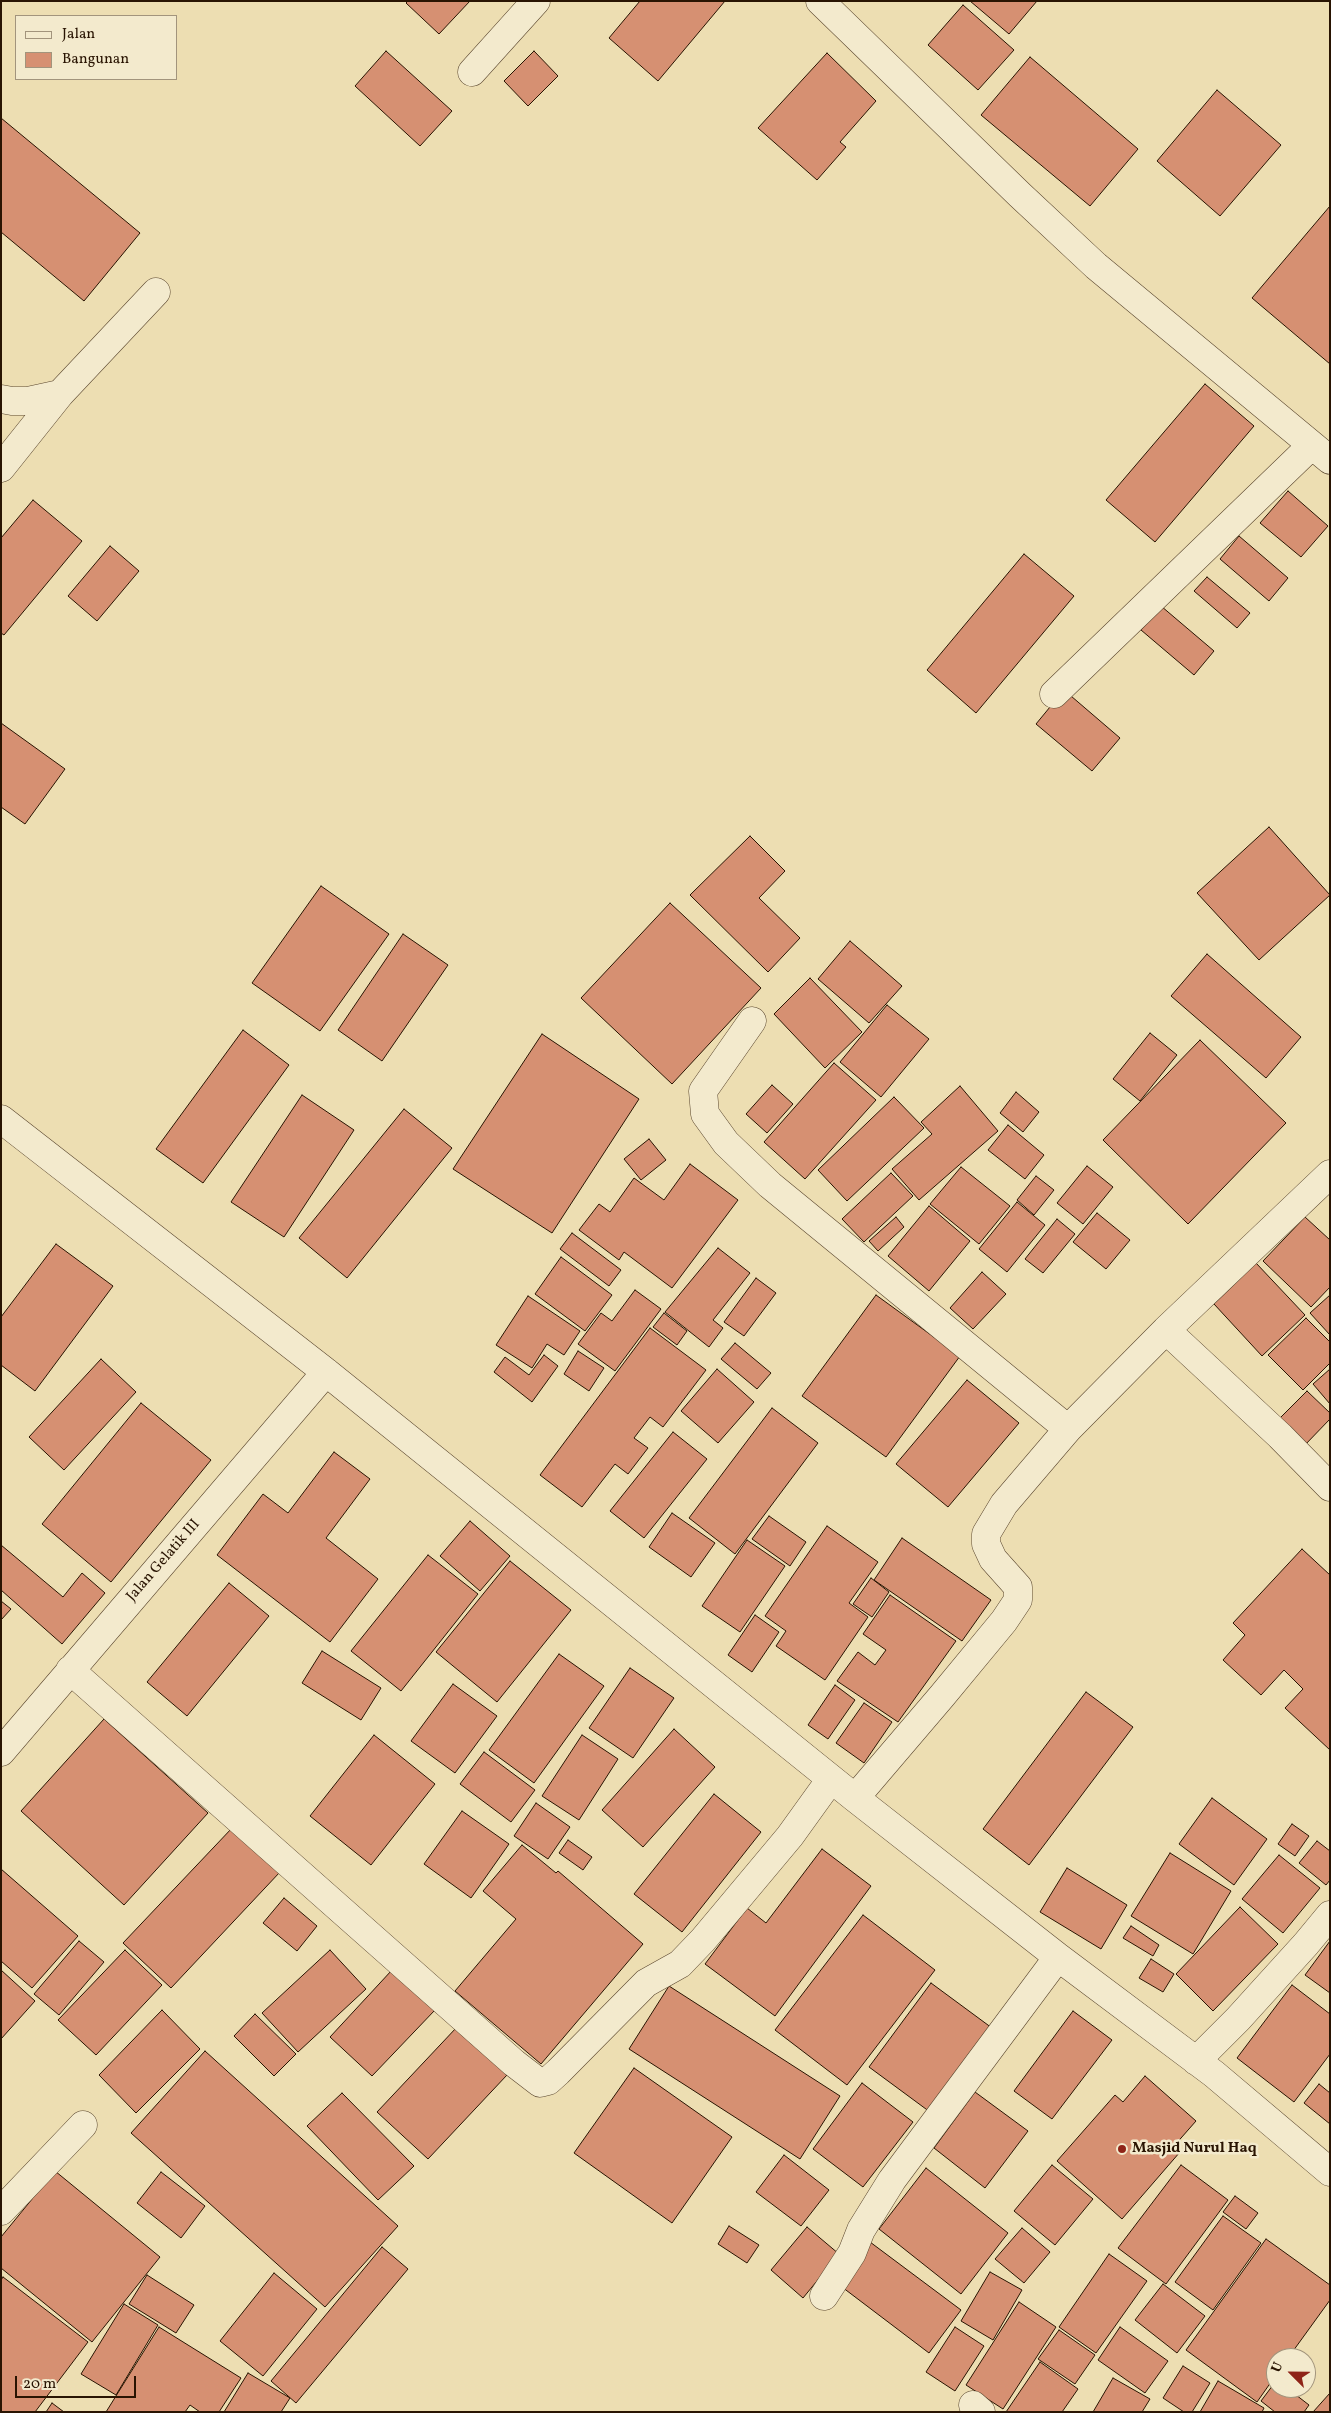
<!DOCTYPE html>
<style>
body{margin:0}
#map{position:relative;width:1331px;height:2413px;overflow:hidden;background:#eddeb2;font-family:Vollkorn,serif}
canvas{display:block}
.frame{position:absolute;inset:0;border:2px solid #291402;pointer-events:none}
.legend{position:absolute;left:15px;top:15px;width:162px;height:65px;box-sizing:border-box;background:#f3eacd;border:1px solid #a2947c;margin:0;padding:6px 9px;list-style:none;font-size:15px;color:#291402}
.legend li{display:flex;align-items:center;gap:10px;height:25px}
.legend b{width:25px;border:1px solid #a2947c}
.north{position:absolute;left:1266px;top:2348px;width:50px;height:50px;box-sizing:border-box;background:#f3eacd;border:1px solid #a2947c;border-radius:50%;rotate:293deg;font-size:14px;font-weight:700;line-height:20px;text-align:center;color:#291402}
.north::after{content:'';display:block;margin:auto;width:18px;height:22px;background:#8f2418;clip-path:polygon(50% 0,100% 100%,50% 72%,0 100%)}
.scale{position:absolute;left:15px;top:2376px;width:121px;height:22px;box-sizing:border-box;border:2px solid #291402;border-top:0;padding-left:6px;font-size:15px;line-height:18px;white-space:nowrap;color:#291402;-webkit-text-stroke:4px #f3eacd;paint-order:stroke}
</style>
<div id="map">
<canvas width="1331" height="2413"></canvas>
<div class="frame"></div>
<ul class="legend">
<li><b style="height:6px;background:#f3eacd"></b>Jalan</li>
<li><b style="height:14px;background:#d69072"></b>Bangunan</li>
</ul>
<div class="north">U</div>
<div class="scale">20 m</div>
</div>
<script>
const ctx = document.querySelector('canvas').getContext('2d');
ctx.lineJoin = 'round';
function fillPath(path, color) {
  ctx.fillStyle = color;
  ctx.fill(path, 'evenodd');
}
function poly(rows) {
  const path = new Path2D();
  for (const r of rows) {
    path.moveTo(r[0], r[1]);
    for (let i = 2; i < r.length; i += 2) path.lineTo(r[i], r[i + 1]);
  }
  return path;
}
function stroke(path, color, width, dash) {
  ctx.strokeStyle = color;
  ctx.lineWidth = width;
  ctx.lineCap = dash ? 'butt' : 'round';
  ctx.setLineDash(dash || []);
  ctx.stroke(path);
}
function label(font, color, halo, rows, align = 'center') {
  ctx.font = font + ' Vollkorn,serif';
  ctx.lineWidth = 5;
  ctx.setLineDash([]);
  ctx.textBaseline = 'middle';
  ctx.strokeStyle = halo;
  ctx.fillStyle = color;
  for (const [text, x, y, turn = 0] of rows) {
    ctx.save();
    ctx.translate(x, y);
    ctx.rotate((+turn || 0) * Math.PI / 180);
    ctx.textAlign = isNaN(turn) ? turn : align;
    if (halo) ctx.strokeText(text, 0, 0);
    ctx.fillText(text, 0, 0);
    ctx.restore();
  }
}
const building = poly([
 [408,1,470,1,439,34,406,3,408,1],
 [640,1,725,1,658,81,609,38,640,1],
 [970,1,1037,1,1009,34,970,1],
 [963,5,1014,50,978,90,928,45,963,5],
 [386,51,452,111,420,146,355,86,386,51],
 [534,51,558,76,528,106,504,81,534,51],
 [827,53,876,101,840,142,846,147,817,180,758,128,827,53],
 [1030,57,1138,149,1090,206,981,115,1030,57],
 [1217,90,1281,145,1220,216,1157,161,1217,90],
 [1,118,140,233,84,301,1,232,1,118],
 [1330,206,1330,364,1252,298,1330,206],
 [1205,384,1254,426,1155,542,1106,500,1205,384],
 [1288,491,1328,526,1301,557,1260,523,1288,491],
 [33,500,82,541,4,635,1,633,1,538,33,500],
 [1239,536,1288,578,1269,601,1220,559,1239,536],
 [110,546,139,571,97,621,68,596,110,546],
 [1024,554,1074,596,976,713,927,670,1024,554],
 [1207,577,1250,613,1237,628,1194,591,1207,577],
 [1161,606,1214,651,1194,675,1141,630,1161,606],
 [1064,690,1120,738,1092,771,1036,724,1064,690],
 [1,723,65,769,25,824,1,807,1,723],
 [1269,827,1330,895,1259,960,1197,893,1269,827],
 [750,836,785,871,759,898,800,938,768,972,690,895,750,836],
 [321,886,389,934,320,1031,252,983,321,886],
 [670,903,761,988,672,1084,581,998,670,903],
 [403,934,448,965,382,1061,338,1030,403,934],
 [850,941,902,986,869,1023,818,979,850,941],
 [1207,954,1301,1037,1266,1078,1171,996,1207,954],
 [810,978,862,1032,825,1068,774,1014,810,978],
 [887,1005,929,1039,881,1097,840,1062,887,1005],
 [243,1030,289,1065,203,1183,156,1149,243,1030],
 [1150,1033,1177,1055,1140,1101,1113,1079,1150,1033],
 [542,1034,639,1099,552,1233,453,1169,542,1034],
 [1200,1040,1286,1123,1188,1224,1103,1140,1200,1040],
 [834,1063,876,1100,805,1179,764,1142,834,1063],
 [772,1085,793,1104,767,1133,746,1114,772,1085],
 [960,1086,998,1131,919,1200,892,1169,932,1134,921,1122,960,1086],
 [1016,1092,1039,1112,1023,1132,1000,1113,1016,1092],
 [302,1095,354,1130,284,1237,231,1202,302,1095],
 [894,1097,924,1128,847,1201,818,1170,894,1097],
 [404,1109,452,1148,347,1278,299,1238,404,1109],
 [1008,1125,1044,1155,1025,1179,988,1150,1008,1125],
 [649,1139,666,1160,641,1180,624,1159,649,1139],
 [690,1164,738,1200,672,1288,624,1252,619,1260,579,1230,599,1204,610,1212,634,1178,664,1200,690,1164],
 [1087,1166,1113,1187,1083,1224,1057,1203,1087,1166],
 [961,1167,1010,1206,979,1244,930,1204,961,1167],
 [891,1173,913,1196,864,1242,842,1219,891,1173],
 [1036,1176,1054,1190,1034,1215,1017,1200,1036,1176],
 [1017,1202,1045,1225,1007,1272,979,1249,1017,1202],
 [929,1206,970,1241,929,1291,888,1256,929,1206],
 [1097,1213,1130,1240,1106,1269,1073,1242,1097,1213],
 [896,1217,904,1227,878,1251,869,1241,896,1217],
 [1305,1217,1330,1240,1330,1287,1311,1307,1263,1261,1305,1217],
 [1057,1219,1075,1234,1043,1273,1025,1259,1057,1219],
 [572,1233,621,1270,609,1286,560,1249,572,1233],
 [56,1244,113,1286,35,1391,1,1365,1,1317,56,1244],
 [718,1248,750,1273,713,1320,723,1328,709,1347,665,1312,718,1248],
 [561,1257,612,1295,585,1331,535,1294,561,1257],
 [1256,1263,1305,1315,1262,1356,1214,1304,1256,1263],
 [982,1272,1006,1294,973,1329,950,1308,982,1272],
 [756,1278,776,1293,744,1336,724,1322,756,1278],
 [635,1290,661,1309,615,1371,578,1344,601,1313,612,1321,635,1290],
 [876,1295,960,1356,886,1457,802,1396,876,1295],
 [1330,1295,1330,1335,1310,1313,1330,1295],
 [528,1296,580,1331,564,1355,547,1344,532,1368,496,1345,528,1296],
 [664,1313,687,1331,677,1345,653,1327,664,1313],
 [1306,1318,1330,1342,1330,1363,1303,1390,1268,1355,1306,1318],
 [650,1328,706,1370,663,1427,650,1417,634,1438,648,1448,628,1474,615,1464,582,1507,540,1475,650,1328],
 [735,1343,771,1373,757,1389,721,1359,735,1343],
 [578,1351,604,1368,589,1391,564,1374,578,1351],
 [544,1355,558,1366,532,1402,494,1372,505,1357,529,1375,544,1355],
 [101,1359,136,1392,64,1470,29,1437,101,1359],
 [717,1369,754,1402,718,1443,681,1411,717,1369],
 [1330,1369,1330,1404,1313,1384,1330,1369],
 [967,1380,1019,1423,948,1507,896,1464,967,1380],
 [1307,1391,1330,1413,1330,1419,1303,1447,1277,1421,1307,1391],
 [141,1403,211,1460,111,1582,42,1524,141,1403],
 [772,1408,818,1443,735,1554,689,1518,772,1408],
 [673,1432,707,1459,644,1538,610,1511,673,1432],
 [334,1452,370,1479,326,1538,378,1579,330,1642,217,1555,263,1494,288,1513,334,1452],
 [672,1513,715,1543,691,1577,649,1547,672,1513],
 [769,1516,806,1542,790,1566,752,1539,769,1516],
 [470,1521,510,1556,480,1591,440,1556,470,1521],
 [827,1526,878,1562,849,1603,868,1617,825,1680,776,1646,786,1631,765,1616,827,1526],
 [902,1538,991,1600,962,1641,874,1580,902,1538],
 [747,1540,785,1566,740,1632,702,1606,747,1540],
 [1,1545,63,1597,82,1573,105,1593,62,1644,1,1590,1,1545],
 [1302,1549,1330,1575,1330,1750,1285,1708,1303,1689,1284,1670,1261,1695,1223,1660,1245,1635,1233,1623,1302,1549],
 [428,1555,478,1594,401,1691,351,1651,428,1555],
 [510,1561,571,1610,497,1702,436,1652,510,1561],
 [871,1578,889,1592,872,1617,853,1604,871,1578],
 [229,1583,269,1616,187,1716,147,1682,229,1583],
 [890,1595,956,1641,898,1722,837,1681,858,1652,875,1665,886,1650,863,1634,890,1595],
 [1,1601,11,1609,1,1620,1,1601],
 [755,1615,779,1632,752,1672,728,1655,755,1615],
 [322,1651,381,1688,361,1720,302,1683,322,1651],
 [559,1654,604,1686,534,1783,489,1750,559,1654],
 [630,1668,674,1698,633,1758,589,1728,630,1668],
 [453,1684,497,1716,455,1773,411,1741,453,1684],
 [835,1685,855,1700,828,1739,808,1725,835,1685],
 [1086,1692,1133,1727,1029,1865,983,1829,1086,1692],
 [864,1703,892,1722,864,1763,836,1743,864,1703],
 [104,1719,208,1813,124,1905,21,1811,104,1719],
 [674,1729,715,1767,643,1847,602,1810,674,1729],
 [374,1735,435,1784,371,1865,310,1816,374,1735],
 [582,1735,618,1759,579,1820,542,1796,582,1735],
 [484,1752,535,1790,511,1822,460,1784,484,1752],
 [714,1794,761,1832,682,1932,634,1894,714,1794],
 [1212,1798,1267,1839,1234,1885,1179,1844,1212,1798],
 [536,1803,570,1827,548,1859,514,1836,536,1803],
 [462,1811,509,1844,471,1898,424,1864,462,1811],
 [1292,1824,1309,1836,1295,1856,1278,1844,1292,1824],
 [233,1827,280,1872,171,1988,123,1943,233,1827],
 [568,1840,592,1857,583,1870,559,1853,568,1840],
 [1317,1841,1330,1851,1330,1880,1326,1885,1299,1863,1317,1841],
 [522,1845,556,1873,558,1871,643,1944,541,2064,455,1991,516,1919,483,1891,522,1845],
 [822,1849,871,1886,775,2016,705,1964,747,1908,766,1923,822,1849],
 [1170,1853,1231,1891,1193,1954,1131,1916,1170,1853],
 [1279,1855,1320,1888,1283,1933,1242,1899,1279,1855],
 [1067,1868,1127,1905,1101,1949,1040,1912,1067,1868],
 [1,1869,78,1936,32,1988,1,1961,1,1869],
 [284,1898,317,1926,297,1951,263,1923,284,1898],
 [1240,1907,1278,1944,1213,2011,1176,1974,1240,1907],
 [863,1915,935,1970,847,2085,775,2030,863,1915],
 [1131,1926,1159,1945,1153,1956,1123,1938,1131,1926],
 [79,1941,104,1962,59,2015,34,1994,79,1941],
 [1330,1941,1330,1993,1305,1975,1330,1941],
 [125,1950,162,1985,96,2055,58,2020,125,1950],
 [330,1950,366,1989,298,2052,262,2013,330,1950],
 [1151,1959,1174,1974,1163,1992,1139,1978,1151,1959],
 [1,1970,35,2001,1,2039,1,1970],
 [392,1970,435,2010,372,2076,330,2037,392,1970],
 [931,1983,992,2028,930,2112,869,2067,931,1983],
 [1292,1985,1330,2014,1330,2054,1294,2102,1237,2058,1292,1985],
 [669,1986,840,2096,800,2159,629,2049,669,1986],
 [162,2010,200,2049,136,2113,99,2075,162,2010],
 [1073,2011,1112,2040,1052,2119,1014,2091,1073,2011],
 [255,2014,296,2054,274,2076,234,2036,255,2014],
 [457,2027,507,2075,428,2159,377,2112,457,2027],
 [205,2051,398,2226,325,2307,131,2133,205,2051],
 [634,2068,732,2137,672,2223,574,2153,634,2068],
 [1145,2076,1196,2121,1174,2146,1180,2152,1122,2219,1057,2161,1115,2095,1123,2102,1145,2076],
 [862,2083,913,2122,863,2187,813,2149,862,2083],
 [1319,2084,1330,2093,1330,2124,1304,2103,1319,2084],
 [975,2092,1028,2131,985,2188,934,2148,975,2092],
 [342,2093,414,2166,378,2200,307,2126,342,2093],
 [784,2155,829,2190,801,2226,756,2192,784,2155],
 [1052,2165,1093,2199,1055,2245,1014,2211,1052,2165],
 [1181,2165,1228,2200,1166,2284,1118,2248,1181,2165],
 [926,2168,1008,2233,961,2294,879,2229,926,2168],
 [55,2171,160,2257,92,2342,1,2268,1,2237,55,2171],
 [161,2172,205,2206,181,2238,137,2203,161,2172],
 [1235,2196,1258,2213,1246,2229,1223,2212,1235,2196],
 [1223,2216,1261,2243,1213,2310,1175,2282,1223,2216],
 [729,2226,759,2245,747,2263,718,2244,729,2226],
 [807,2227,839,2254,803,2298,771,2270,807,2227],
 [1022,2228,1050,2252,1024,2283,995,2259,1022,2228],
 [1266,2239,1330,2285,1330,2300,1288,2358,1276,2358,1276,2375,1257,2402,1186,2350,1266,2239],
 [870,2242,961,2310,929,2353,838,2284,870,2242],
 [382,2247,408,2269,296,2403,271,2381,382,2247],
 [1109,2254,1147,2281,1096,2353,1059,2327,1109,2254],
 [990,2272,1022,2290,993,2340,961,2321,990,2272],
 [274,2273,317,2309,263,2376,220,2341,274,2273],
 [147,2275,194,2305,176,2333,129,2304,147,2275],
 [3,2277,88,2342,35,2412,1,2412,1,2280,3,2277],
 [1163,2284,1205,2316,1177,2353,1135,2320,1163,2284],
 [1019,2302,1056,2327,1003,2409,966,2385,1019,2302],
 [124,2304,158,2325,116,2395,81,2374,124,2304],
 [159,2327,241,2378,219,2412,200,2412,190,2405,185,2412,106,2412,159,2327],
 [955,2327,984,2346,955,2391,926,2372,955,2327],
 [1120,2327,1168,2361,1145,2393,1098,2360,1120,2327],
 [1059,2330,1095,2355,1075,2384,1038,2359,1059,2330],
 [1040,2362,1078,2389,1062,2412,1006,2412,1040,2362],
 [1183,2366,1210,2383,1192,2412,1184,2412,1163,2398,1183,2366],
 [248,2373,290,2398,281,2412,224,2412,248,2373],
 [1113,2378,1150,2399,1142,2412,1093,2412,1113,2378],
 [1218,2381,1264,2408,1262,2412,1200,2412,1218,2381],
 [1276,2381,1276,2388,1287,2388,1309,2405,1304,2412,1275,2412,1261,2401,1276,2381],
 [1330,2393,1330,2412,1313,2412,1330,2393],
 [52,2403,64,2412,46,2412,52,2403]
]);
fillPath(building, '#d69072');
stroke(building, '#291402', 1);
const minor = poly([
 [820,1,1020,195,1096,266,1330,460],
 [472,72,536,1],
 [1,399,12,401,28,401,60,394],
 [1,468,60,394,156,292],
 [1054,694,1311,446],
 [752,1021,703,1091,705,1114,726,1143,770,1185,1068,1429],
 [1,1119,326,1372,855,1798,1058,1957,1214,2074,1330,2172],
 [1166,1330,1280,1436,1330,1487],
 [70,1670,514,2063,540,2083,548,2081,558,2072,646,1983,680,1964,703,1940,790,1836,831,1779],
 [1,1752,326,1372],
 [855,1798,942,1696,1004,1621,1018,1600,1018,1587,993,1559,986,1544,986,1534,1004,1504,1068,1429,1166,1330,1330,1174],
 [1196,2061,1238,2019,1306,1944,1330,1915],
 [1,2211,83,2125],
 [824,2296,852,2253,861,2230,892,2180,1058,1957],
 [973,2405,981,2412]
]);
stroke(minor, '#5a462e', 29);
stroke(minor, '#f3eacd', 28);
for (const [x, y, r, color] of [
 [1122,2149,5,"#8f2418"]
]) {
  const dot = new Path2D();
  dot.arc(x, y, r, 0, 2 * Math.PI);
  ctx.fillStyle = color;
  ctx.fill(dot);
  stroke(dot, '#f3eacd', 2);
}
label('15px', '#291402', '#f3eacd', [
 ["Jalan Gelatik III",164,1561,-49]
]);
label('bold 15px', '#291402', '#f3eacd', [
 ["Masjid Nurul Haq",1132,2149]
], 'left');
</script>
